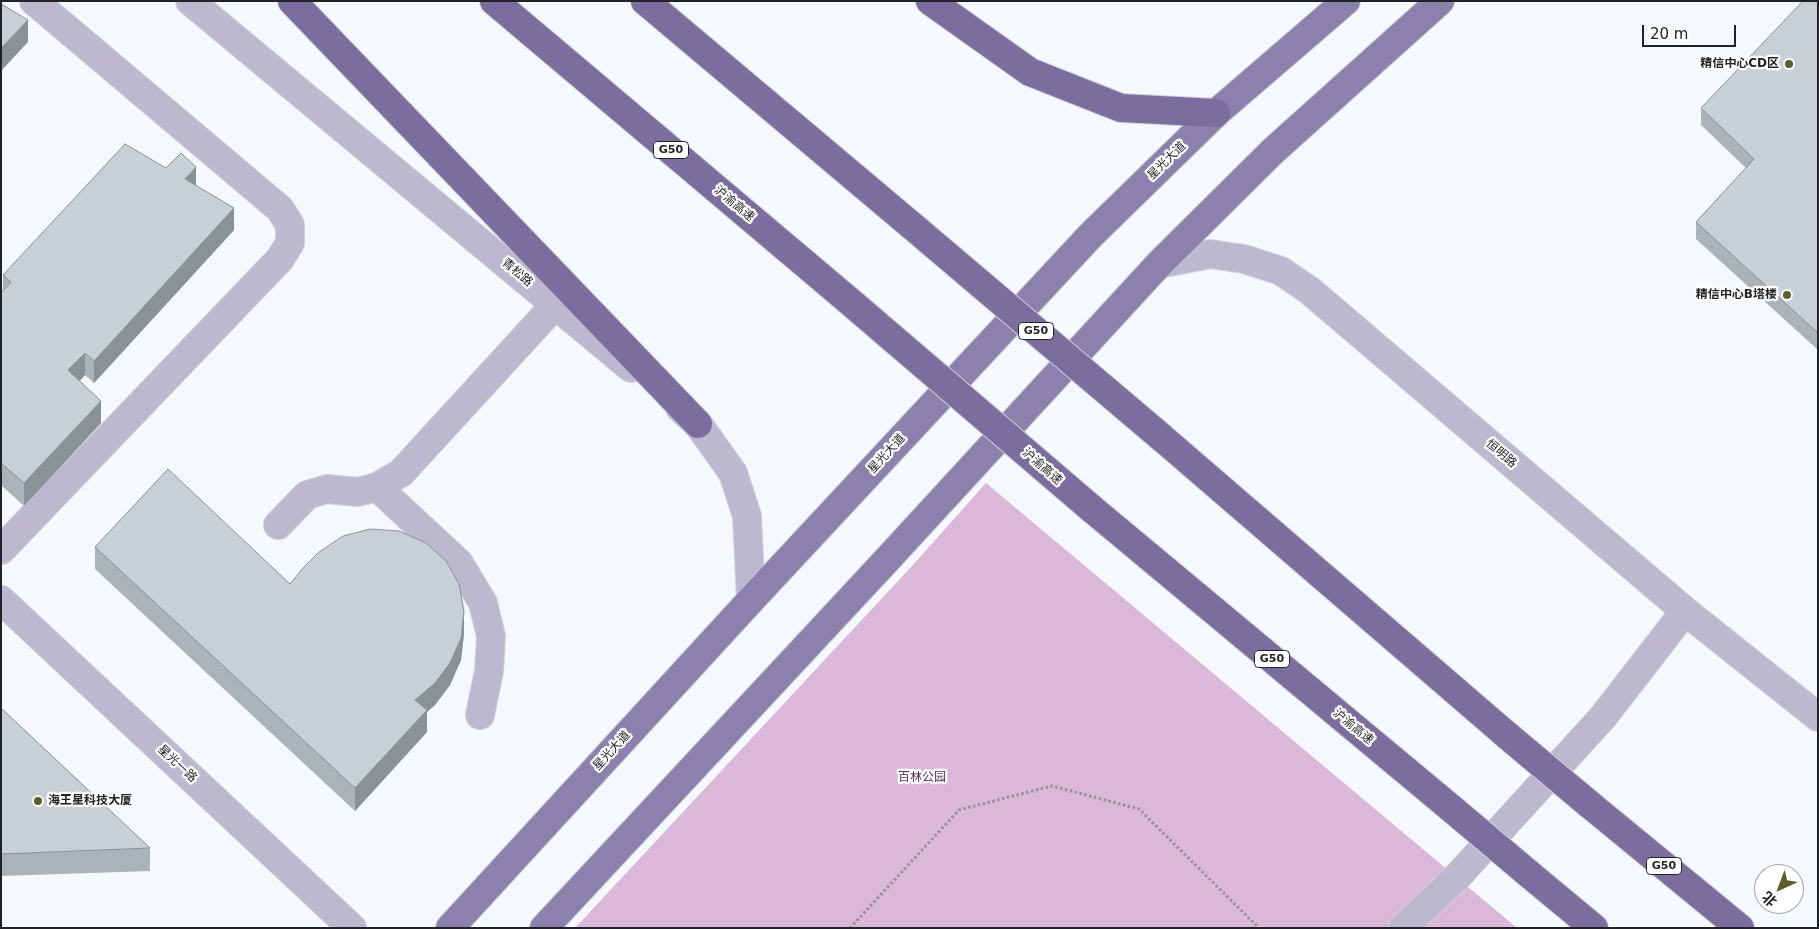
<!DOCTYPE html>
<meta charset="utf-8">
<style>
body{margin:0}
#map{position:relative;width:1819px;height:929px;overflow:hidden;background:#f5f8fe;font-family:"DejaVu Sans","Noto Sans SC",sans-serif}
canvas{display:block}
.frame{position:absolute;inset:0;border:2px solid #202225;pointer-events:none}
.north{position:absolute;left:1754px;top:864px;width:50px;height:50px;box-sizing:border-box;background:#fff;border:1px solid #a6a7a8;border-radius:50%;rotate:223deg;font-size:14px;font-weight:700;line-height:20px;text-align:center;color:#202225}
.north::after{content:'';display:block;margin:auto;width:18px;height:22px;background:#5c5e2b;clip-path:polygon(50% 0,100% 100%,50% 72%,0 100%)}
.scale{position:absolute;left:1642px;top:25px;width:94px;height:22px;box-sizing:border-box;border:2px solid #202225;border-top:0;padding-left:6px;font-size:15px;line-height:18px;white-space:nowrap;color:#202225;-webkit-text-stroke:4px #fff;paint-order:stroke}
</style>
<div id="map">
<canvas width="1819" height="929"></canvas>
<div class="frame"></div>
<div class="north">北</div>
<div class="scale">20 m</div>
</div>
<script>
const ctx = document.querySelector('canvas').getContext('2d');
ctx.lineJoin = 'round';
function fillPath(path, color) {
  ctx.fillStyle = color;
  ctx.fill(path, 'evenodd');
}
function poly(rows) {
  const path = new Path2D();
  for (const r of rows) {
    path.moveTo(r[0], r[1]);
    for (let i = 2; i < r.length; i += 2) path.lineTo(r[i], r[i + 1]);
  }
  return path;
}
function stroke(path, color, width, dash) {
  ctx.strokeStyle = color;
  ctx.lineWidth = width;
  ctx.lineCap = dash ? 'butt' : 'round';
  ctx.setLineDash(dash || []);
  ctx.stroke(path);
}
function label(font, color, halo, rows, align = 'center') {
  ctx.font = font + ' "DejaVu Sans","Noto Sans SC",sans-serif';
  ctx.lineWidth = 4.5;
  ctx.setLineDash([]);
  ctx.textBaseline = 'middle';
  ctx.strokeStyle = halo;
  ctx.fillStyle = color;
  for (const [text, x, y, turn = 0] of rows) {
    ctx.save();
    ctx.translate(x, y);
    ctx.rotate((+turn || 0) * Math.PI / 180);
    ctx.textAlign = isNaN(turn) ? turn : align;
    if (halo) ctx.strokeText(text, 0, 0);
    ctx.fillText(text, 0, 0);
    ctx.restore();
  }
}
fillPath(poly([
 [986,483,1517,928,575,928,912,566]
]), '#dbb8d9');
const minor = poly([
 [190,1,631,368],
 [1159,264,1210,254,1244,259,1281,271,1309,290,1685,611,1818,717],
 [680,408,698,424,733,473,747,516,751,600],
 [377,487,459,563,483,603,491,636,489,671,480,715],
 [278,525,307,495,327,489,358,492,377,487,401,473,555,305],
 [1,550,280,259,290,243,290,225,280,209,34,1],
 [1,600,352,928],
 [1403,928,1457,877,1603,717,1685,611]
]);
const major = poly([
 [450,928,751,600,1091,235,1216,113,1346,1],
 [544,928,884,563,1159,264,1273,151,1440,1]
]);
const highway = poly([
 [292,1,698,424],
 [494,1,848,300],
 [645,1,911,225],
 [930,1,1030,72,1121,108,1216,113],
 [1161,437,1509,737],
 [1092,509,1452,809],
 [1589,804,1740,928],
 [1529,874,1594,928]
]);
stroke(minor, '#cfd1d7', 30);
stroke(major, '#cfd1d7', 30);
stroke(highway, '#cfd1d7', 30);
stroke(poly([
 [850,928,959,810,1052,786,1139,809,1259,928]
]), '#929499', 3, [2.5, 2.5]);
stroke(minor, '#bdb8d0', 28);
stroke(major, '#8c81ac', 28);
stroke(highway, '#7b6e9e', 28);
const highwayBridge = poly([
 [911,225,1161,437],
 [848,300,1092,509],
 [1509,737,1589,804],
 [1452,809,1529,874]
]);
stroke(highwayBridge, '#cfd1d7', 30, []);
stroke(highwayBridge, '#7b6e9e', 28);
fillPath(poly([
 [1818,1,1818,350,1696,239,1696,222,1746,168,1701,125,1701,108],
 [196,186,234,230,94,383,85,375,80,381,101,423,24,506,1,485,1,293,3,291,3,275],
 [95,547,290,584,464,634,461,660,450,685,435,705,427,712,427,732,355,811,95,569],
 [1,708,150,848,150,871,1,876]
]), '#aab3b8');
fillPath(poly([
 [28,20,28,42,1,71,1,48],
 [196,167,196,190,185,179],
 [234,208,234,230,94,383,94,361],
 [85,353,85,375,68,393,68,370],
 [101,401,101,423,24,506,24,483],
 [464,611,464,634,461,660,450,685,435,705,427,712,427,732,355,811,355,788,415,700]
]), '#8b9296');
const building = poly([
 [1803,1,1818,1,1818,333,1696,222,1754,159,1701,108,1803,1],
 [1,4,28,20,1,48,1,4],
 [125,144,166,168,181,153,196,167,185,179,234,208,94,361,85,353,68,370,101,401,24,483,1,463,1,293,11,282,3,275,125,144],
 [168,469,290,584,304,567,319,552,343,536,370,529,399,531,426,543,446,561,459,584,464,611,461,638,450,663,435,683,415,700,427,710,355,788,95,547,168,469],
 [1,708,150,848,1,854,1,708]
]);
fillPath(building, '#c6d0d6');
stroke(building, '#8b9296', 1);
for (const [x, y, r, color] of [
 [1789,64,5,"#5c5e2b"],
 [1787,295,5,"#5c5e2b"],
 [38,801,5,"#5c5e2b"]
]) {
  const dot = new Path2D();
  dot.arc(x, y, r, 0, 2 * Math.PI);
  ctx.fillStyle = color;
  ctx.fill(dot);
  stroke(dot, '#fff', 2);
}
for (const [x, y, w] of [
 [671,150,35],
 [1036,331,35],
 [1272,659,35],
 [1664,866,35]
]) {
  const box = new Path2D();
  box.roundRect(x - w / 2, y - 8.5, w, 17, 4);
  ctx.fillStyle = '#fff';
  ctx.fill(box);
  stroke(box, '#202225', 1);
}
label('bold 11px', '#202225', null, [
 ["G50",671,150],
 ["G50",1036,331],
 ["G50",1272,659],
 ["G50",1664,866]
]);
label('bold 12px', '#202225', '#fff', [
 ["精信中心CD区",1779,64],
 ["精信中心B塔楼",1777,295],
 ["海王星科技大厦",48,801,"left"]
], 'right');
label('12px', '#202225', '#fff', [
 ["星光大道",1167,161,-44],
 ["沪渝高速",734,204,40],
 ["青松路",517,273,40],
 ["星光大道",887,454,-47],
 ["恒明路",1501,454,40],
 ["沪渝高速",1042,467,41],
 ["沪渝高速",1353,727,40],
 ["星光大道",612,751,-47],
 ["星光一路",177,764,43]
]);
label('12px', '#602c60', '#fff', [
 ["百林公园",922,778]
]);
</script>
